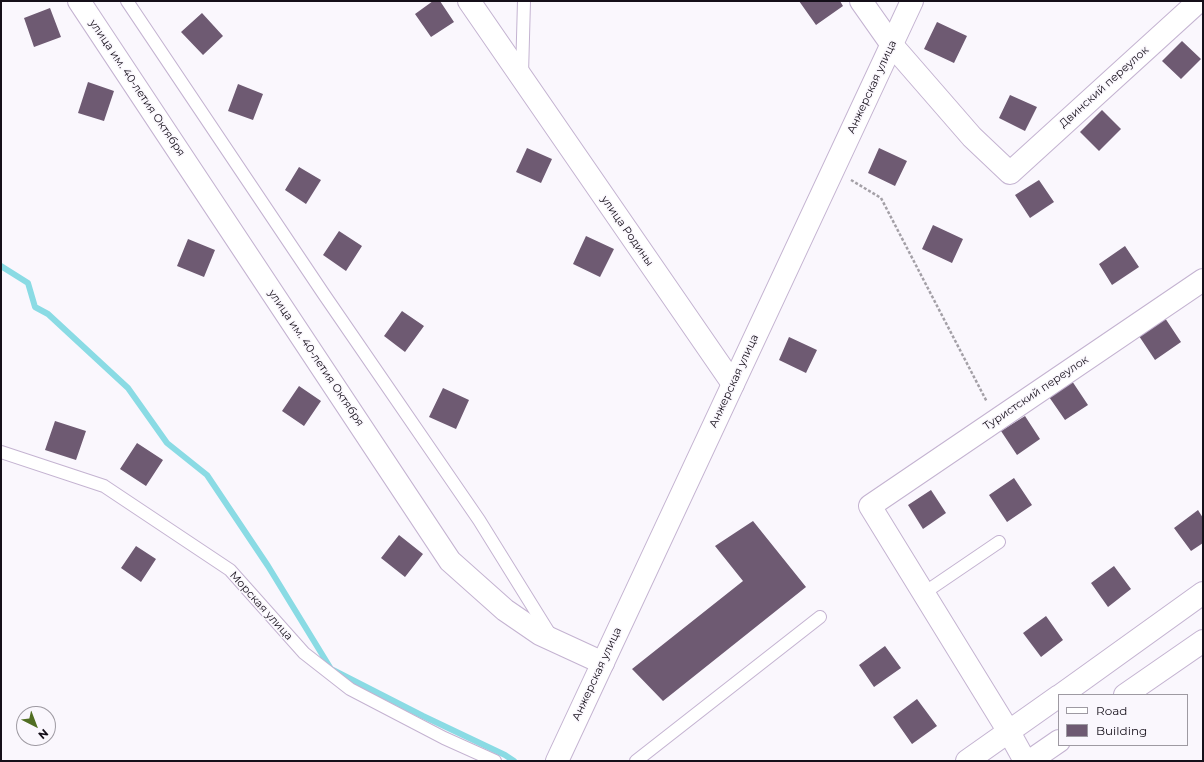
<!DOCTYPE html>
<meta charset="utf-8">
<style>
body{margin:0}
#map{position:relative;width:1204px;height:762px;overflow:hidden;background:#faf7fd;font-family:Montserrat,sans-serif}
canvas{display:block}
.frame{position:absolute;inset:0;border:2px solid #150f19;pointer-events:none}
.legend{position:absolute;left:1058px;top:694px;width:130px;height:52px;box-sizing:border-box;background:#faf7fd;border:1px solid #9e9aa2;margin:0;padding:5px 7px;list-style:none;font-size:12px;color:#150f19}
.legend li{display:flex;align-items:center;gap:8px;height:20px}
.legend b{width:20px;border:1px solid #9e9aa2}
.north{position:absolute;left:16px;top:706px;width:40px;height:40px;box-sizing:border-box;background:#faf7fd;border:1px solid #9e9aa2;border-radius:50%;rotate:138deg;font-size:11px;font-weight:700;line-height:16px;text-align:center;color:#150f19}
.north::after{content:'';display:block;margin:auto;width:14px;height:18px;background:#516e23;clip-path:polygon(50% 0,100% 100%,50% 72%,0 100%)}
</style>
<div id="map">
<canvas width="1204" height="762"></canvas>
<div class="frame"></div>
<ul class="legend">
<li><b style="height:5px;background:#fff"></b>Road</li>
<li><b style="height:11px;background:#6e5a72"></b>Building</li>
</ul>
<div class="north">N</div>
</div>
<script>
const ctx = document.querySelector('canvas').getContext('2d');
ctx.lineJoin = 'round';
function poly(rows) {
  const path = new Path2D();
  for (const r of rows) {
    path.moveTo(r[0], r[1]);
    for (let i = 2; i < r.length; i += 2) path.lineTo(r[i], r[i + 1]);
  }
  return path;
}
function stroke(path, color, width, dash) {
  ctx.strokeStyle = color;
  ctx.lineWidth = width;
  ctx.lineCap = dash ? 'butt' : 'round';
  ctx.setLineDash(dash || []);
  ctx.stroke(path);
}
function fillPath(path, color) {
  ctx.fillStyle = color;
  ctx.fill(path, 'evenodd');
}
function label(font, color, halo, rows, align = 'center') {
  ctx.font = font + ' Montserrat,sans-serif';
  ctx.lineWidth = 3;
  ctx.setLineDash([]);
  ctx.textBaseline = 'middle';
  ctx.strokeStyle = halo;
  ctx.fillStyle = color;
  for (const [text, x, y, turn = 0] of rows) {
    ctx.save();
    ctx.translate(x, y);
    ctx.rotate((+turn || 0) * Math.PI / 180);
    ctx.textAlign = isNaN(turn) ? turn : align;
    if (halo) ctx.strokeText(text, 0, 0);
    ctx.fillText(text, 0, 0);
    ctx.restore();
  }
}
stroke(poly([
 [1,266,28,283,35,307,48,314,128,388,167,443,207,475,268,566,331,669,423,716,505,755,514,761]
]), '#8adbe4', 6);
fillPath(poly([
 [433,1,440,1,454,22,431,37,415,14],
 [799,1,840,1,843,6,816,25],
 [50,8,61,37,34,47,24,18],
 [202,13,223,36,203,55,181,32],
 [937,22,967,36,954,63,924,49],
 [1182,41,1201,59,1181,79,1162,61],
 [88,82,114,91,104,121,78,113],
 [238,84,263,94,253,120,228,111],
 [1010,95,1037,107,1025,131,999,118],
 [1102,110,1121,129,1099,151,1080,132],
 [527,148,552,159,541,183,516,172],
 [879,148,907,161,895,186,868,173],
 [299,167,321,180,306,204,285,190],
 [1039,180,1054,202,1030,218,1015,195],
 [933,225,963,239,952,263,922,249],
 [339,231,362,246,346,271,323,255],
 [586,236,614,249,600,277,573,264],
 [188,239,215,250,204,277,177,266],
 [1125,246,1139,267,1112,285,1099,264],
 [402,311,424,326,405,352,384,336],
 [1165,318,1181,342,1155,360,1139,336],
 [789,337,817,350,806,373,779,360],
 [1070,378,1088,405,1065,420,1047,394],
 [299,386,321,401,304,426,282,411],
 [443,388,469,400,456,429,429,417],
 [1025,416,1040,439,1017,455,1001,431],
 [55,421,86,431,76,460,45,450],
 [137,443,163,460,146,486,120,469],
 [1014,478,1032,505,1007,522,989,495],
 [931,490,946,513,923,529,908,505],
 [1198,510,1203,518,1203,543,1191,551,1174,528],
 [753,521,806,587,663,701,632,669,743,581,715,546],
 [399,535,423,554,405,577,381,558],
 [136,546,156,559,141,582,121,568],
 [1114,566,1131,589,1108,607,1091,583],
 [1046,616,1063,640,1041,657,1023,633],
 [885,646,901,668,874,687,859,665],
 [917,699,937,726,912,744,893,717]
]), '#6e5a72');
const service = poly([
 [127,1,323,293,479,520,551,636],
 [522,74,524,1],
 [1,452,104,486,230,570,304,653,350,689,444,738,495,761],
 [924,593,999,542],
 [636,761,820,617]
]);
const minor = poly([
 [79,1,450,561,505,610,540,634,603,663],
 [469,1,733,384],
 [861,1,892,45,972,137,1010,173,1199,1],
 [1061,695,1203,593],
 [1125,695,1203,641],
 [967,761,1059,696],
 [1025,761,1009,732,870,506,1203,280],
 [1030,761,1059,741]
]);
const tertiary = poly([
 [557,761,912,1]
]);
stroke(service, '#c4b3d1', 14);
stroke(minor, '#c4b3d1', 24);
stroke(tertiary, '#c4b3d1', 24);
stroke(poly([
 [851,180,881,198,987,402]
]), '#a4a0a7', 2.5, [3, 2]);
stroke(service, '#fff', 12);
stroke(minor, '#fff', 22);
stroke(tertiary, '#fff', 22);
label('11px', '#150f19', '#faf7fd', [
 ["Анжерская улица",872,87,-65],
 ["Двинский переулок",1104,87,-42],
 ["улица им. 40-летия Октября",137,88,56],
 ["улица Родины",627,231,55],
 ["улица им. 40-летия Октября",316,358,56],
 ["Анжерская улица",734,381,-65],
 ["Туристский переулок",1036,393,-34],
 ["Морская улица",261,606,48],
 ["Анжерская улица",597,674,-65]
]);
</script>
